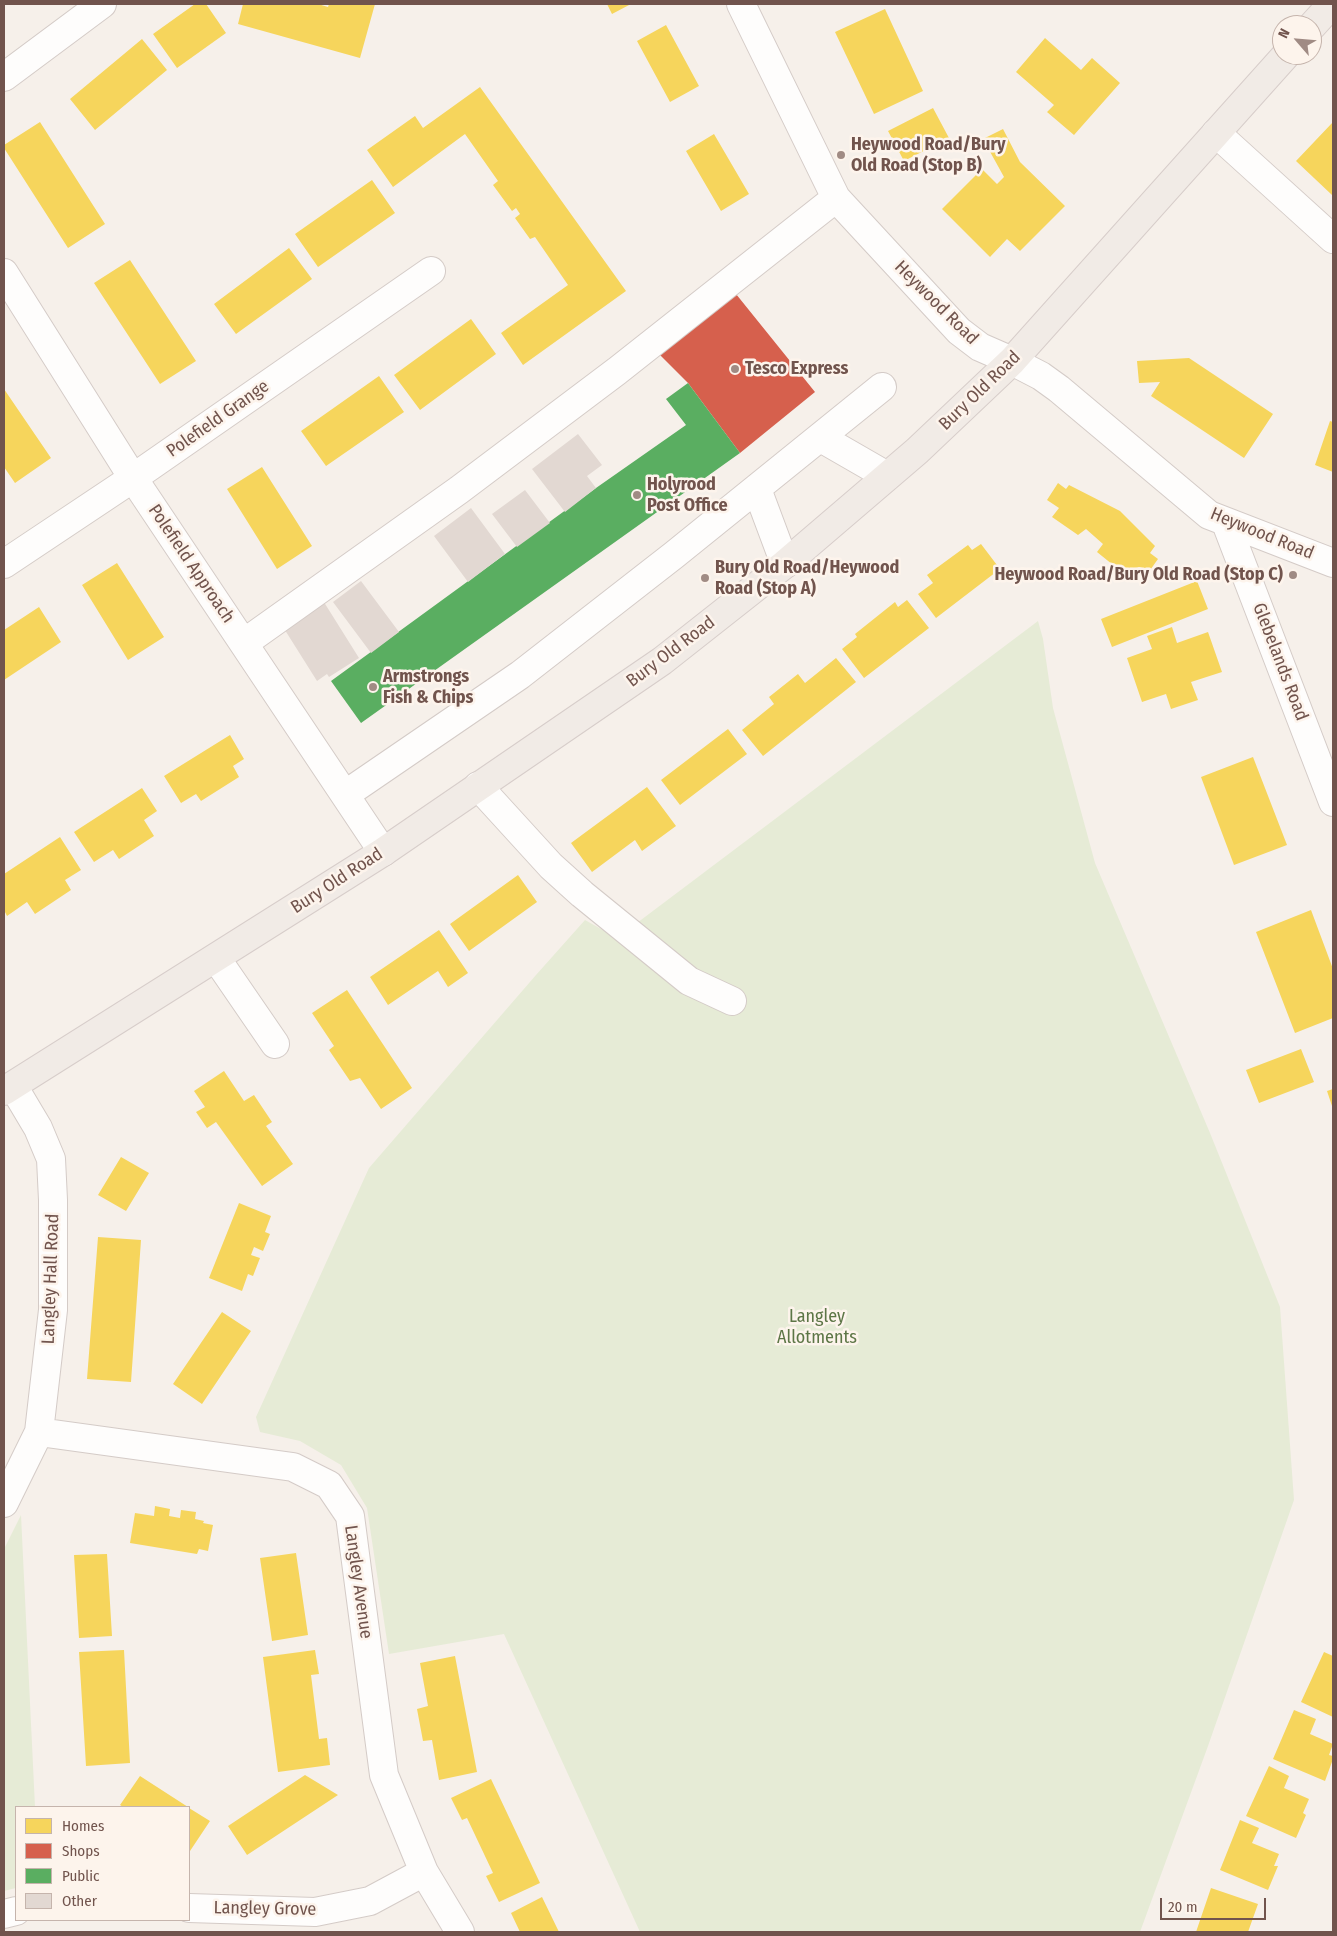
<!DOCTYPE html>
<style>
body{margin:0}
#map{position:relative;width:1337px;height:1936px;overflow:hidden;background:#f6f0ea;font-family:"Fira Sans Condensed",sans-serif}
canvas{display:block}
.frame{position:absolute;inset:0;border:5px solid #71544d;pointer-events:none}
.legend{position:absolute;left:15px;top:1806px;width:175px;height:115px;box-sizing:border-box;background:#fdf4ec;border:1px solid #c5b4ac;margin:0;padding:6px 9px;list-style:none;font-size:15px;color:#71544d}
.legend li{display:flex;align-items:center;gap:10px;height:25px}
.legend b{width:25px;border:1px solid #c5b4ac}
.north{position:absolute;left:1272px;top:15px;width:50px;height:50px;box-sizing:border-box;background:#fdf4ec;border:1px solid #c5b4ac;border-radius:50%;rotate:297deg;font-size:14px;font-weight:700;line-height:20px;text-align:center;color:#71544d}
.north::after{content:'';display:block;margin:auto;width:18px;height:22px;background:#a08b84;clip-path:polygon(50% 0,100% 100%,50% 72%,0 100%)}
.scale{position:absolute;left:1160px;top:1898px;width:106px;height:22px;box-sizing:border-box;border:2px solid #71544d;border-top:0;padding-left:6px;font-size:15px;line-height:18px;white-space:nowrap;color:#71544d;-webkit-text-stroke:4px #fdf4ec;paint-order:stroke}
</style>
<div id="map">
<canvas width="1337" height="1936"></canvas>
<div class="frame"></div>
<ul class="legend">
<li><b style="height:14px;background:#f6d55c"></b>Homes</li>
<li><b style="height:14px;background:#d6604d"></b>Shops</li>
<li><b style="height:14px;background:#5aae61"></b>Public</li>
<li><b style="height:14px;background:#e2d8d2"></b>Other</li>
</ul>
<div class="north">N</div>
<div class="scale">20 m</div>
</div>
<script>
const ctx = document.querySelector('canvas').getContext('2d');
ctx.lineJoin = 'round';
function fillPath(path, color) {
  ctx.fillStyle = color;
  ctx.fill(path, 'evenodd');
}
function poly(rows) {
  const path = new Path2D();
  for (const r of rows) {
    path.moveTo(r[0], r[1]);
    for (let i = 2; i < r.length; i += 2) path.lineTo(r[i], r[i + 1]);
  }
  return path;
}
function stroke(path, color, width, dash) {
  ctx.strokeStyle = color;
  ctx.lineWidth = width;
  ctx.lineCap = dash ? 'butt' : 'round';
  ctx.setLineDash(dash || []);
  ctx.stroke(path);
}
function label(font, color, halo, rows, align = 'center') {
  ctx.font = font + ' "Fira Sans Condensed",sans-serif';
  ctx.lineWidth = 5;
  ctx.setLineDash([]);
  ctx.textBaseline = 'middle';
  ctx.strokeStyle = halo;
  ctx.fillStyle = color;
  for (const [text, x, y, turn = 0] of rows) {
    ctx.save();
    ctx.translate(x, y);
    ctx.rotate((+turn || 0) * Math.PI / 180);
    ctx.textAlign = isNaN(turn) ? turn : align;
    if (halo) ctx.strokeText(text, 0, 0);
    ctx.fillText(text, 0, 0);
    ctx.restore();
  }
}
fillPath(poly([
 [1038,621,1043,639,1053,708,1095,863,1210,1133,1280,1307,1294,1500,1208,1746,1140,1932,640,1932,504,1634,389,1654,367,1508,341,1465,300,1441,260,1432,256,1417,369,1168,536,975,585,920,617,938],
 [21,1515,35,1807,16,1807,16,1888,4,1891,4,1549]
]), '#e6ebd6');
fillPath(poly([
 [195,4,206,4,226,33,177,68,153,34],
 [243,4,318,4,328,7,329,4,375,4,360,58,238,24],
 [607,4,631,4,612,14],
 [885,9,923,91,874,114,835,32],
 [666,25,699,86,670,102,637,41],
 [1045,38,1081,70,1092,58,1120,83,1074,135,1047,112,1054,105,1016,72],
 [142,39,167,70,95,130,70,99],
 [480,87,626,291,523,365,501,333,568,285,535,237,530,239,515,218,520,214,516,208,512,211,493,185,498,181,465,134,393,187,367,150,415,116,423,128],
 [933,108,949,138,904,161,888,131],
 [40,122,105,224,68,248,4,148,4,145],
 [1333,122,1333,194,1332,195,1296,161],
 [1003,129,1020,162,1065,206,1020,251,1007,239,990,257,942,209,982,169,997,184,1004,177,983,139],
 [714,134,749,194,721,211,686,151],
 [372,180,395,213,318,267,295,234],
 [289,248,312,279,236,334,214,304],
 [130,260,196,361,160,384,94,283],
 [471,319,496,354,420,410,394,375],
 [1189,358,1273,414,1244,458,1151,396,1160,382,1139,383,1137,361],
 [379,376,404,412,326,466,301,431],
 [4,389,51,458,15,483,4,467],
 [1330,421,1333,422,1333,472,1315,465],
 [262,467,312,546,277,569,227,489],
 [1058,483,1066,489,1069,485,1120,511,1155,546,1150,553,1158,559,1148,573,1139,567,1123,573,1097,552,1103,544,1086,529,1078,535,1052,517,1059,508,1047,500],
 [981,544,1000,569,936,618,918,594,933,583,927,575,968,545,972,550],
 [117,563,164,637,128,660,82,585],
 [1197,581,1208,609,1112,647,1101,619],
 [907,600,929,628,864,678,842,649,857,637,855,634,895,602,898,607],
 [39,607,61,642,4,680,4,630],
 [1172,627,1177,643,1208,632,1222,672,1191,682,1198,700,1171,709,1166,694,1142,702,1127,658,1152,649,1147,636],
 [836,658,856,682,763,756,742,730,774,704,769,697,798,674,805,683],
 [728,729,747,754,680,805,661,780],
 [230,735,244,759,233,766,239,777,201,801,196,794,181,803,164,776],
 [1253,757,1287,845,1234,865,1201,777],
 [647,787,676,826,642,851,635,840,592,872,571,843],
 [142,788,157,811,144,820,154,836,119,859,113,850,94,862,74,832],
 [60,837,81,870,65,880,71,890,35,914,27,902,7,916,4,910,4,874],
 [518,875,537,902,469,951,450,924],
 [1311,910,1333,969,1333,1018,1295,1033,1256,932],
 [439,930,468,973,448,987,438,971,388,1005,370,977],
 [347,990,412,1088,381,1109,360,1078,350,1081,329,1050,334,1046,312,1013],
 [1301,1049,1314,1082,1259,1103,1246,1070],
 [224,1071,244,1101,254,1095,272,1122,266,1126,293,1164,262,1186,216,1122,207,1128,196,1112,205,1107,194,1091],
 [1333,1089,1333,1109,1327,1091],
 [121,1157,149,1173,126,1211,98,1195],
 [239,1203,271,1216,265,1232,270,1234,263,1251,254,1247,251,1255,260,1258,253,1276,248,1274,242,1291,209,1278],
 [98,1237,141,1240,131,1382,87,1379],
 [222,1312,251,1331,202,1404,173,1384],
 [155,1506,170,1509,169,1516,180,1518,181,1510,196,1512,195,1519,204,1521,203,1523,213,1525,208,1551,199,1549,197,1554,130,1543,135,1513,154,1516],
 [296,1553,308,1635,272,1641,260,1558],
 [107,1554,112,1636,79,1638,74,1555],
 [124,1650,130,1763,86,1766,79,1652],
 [315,1650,319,1674,311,1675,319,1739,327,1738,330,1765,278,1772,263,1657],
 [1324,1652,1333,1656,1333,1717,1301,1702],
 [455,1656,477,1772,439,1780,432,1740,423,1741,417,1709,428,1706,420,1663],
 [1294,1710,1316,1719,1310,1734,1333,1744,1329,1755,1333,1756,1333,1759,1325,1781,1273,1759],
 [1269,1766,1289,1776,1284,1788,1309,1799,1303,1813,1306,1815,1296,1838,1246,1816],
 [305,1775,338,1795,247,1855,228,1826],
 [140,1776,188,1807,123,1807,120,1805],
 [491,1779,540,1883,499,1902,486,1876,493,1873,467,1818,462,1820,451,1798],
 [189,1808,210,1821,190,1851,189,1850],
 [1240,1820,1259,1828,1252,1843,1279,1854,1274,1866,1278,1866,1268,1890,1220,1870],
 [1211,1888,1258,1904,1248,1932,1196,1932],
 [542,1897,559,1932,520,1932,511,1913]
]), '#f6d55c');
fillPath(poly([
 [736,294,815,392,740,453,688,383,660,355]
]), '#d6604d');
fillPath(poly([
 [688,383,740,453,361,723,331,681,596,488,686,425,666,399]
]), '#5aae61');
fillPath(poly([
 [578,434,602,465,587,476,596,488,565,512,532,469],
 [525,490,550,523,517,547,492,514],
 [471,508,505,554,468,582,434,536],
 [361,581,399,632,371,653,333,602],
 [322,599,359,658,329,677,327,674,317,681,283,627]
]), '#e2d8d2');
const minor = poly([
 [741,4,836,198,959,331,980,347,1012,361,1041,376,1059,389,1209,515,1333,563],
 [4,77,102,4],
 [1216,133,1333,239],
 [4,273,133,478,383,852],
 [821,438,887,476],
 [757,489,785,564],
 [1226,523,1333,802],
 [4,564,133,478,431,271],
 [244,643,459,490,617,371,836,198],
 [478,786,551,866,582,894,689,981,732,1001],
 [346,794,520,675,674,555,882,387],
 [216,958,275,1044],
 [39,1432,293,1467,329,1485,350,1516,384,1775,424,1872,460,1932],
 [4,1503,39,1432,53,1310,53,1200,51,1159,38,1128,13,1086],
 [189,1908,315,1912,370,1901,424,1872],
 [4,1914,16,1911]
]);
const major = poly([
 [1312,26,1332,4],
 [4,1091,383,852,662,661,785,564,917,451,1012,361,1286,55]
]);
stroke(minor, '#d4cbc7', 30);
stroke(major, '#d7cdca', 30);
stroke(minor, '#fefdfc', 28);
stroke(major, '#f1ebe6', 28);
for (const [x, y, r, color] of [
 [841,155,5,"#a08b84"],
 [735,369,5,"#a08b84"],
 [637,495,5,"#a08b84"],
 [1293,575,5,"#a08b84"],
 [705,578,5,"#a08b84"],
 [373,687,5,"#a08b84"]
]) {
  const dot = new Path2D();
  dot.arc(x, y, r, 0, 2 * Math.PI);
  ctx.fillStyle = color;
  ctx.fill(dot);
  stroke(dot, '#fdf4ec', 2);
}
label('bold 18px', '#71544d', '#fdf4ec', [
 ["Heywood Road/Bury",851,145],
 ["Old Road (Stop B)",851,166],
 ["Tesco Express",745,369],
 ["Holyrood",647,485],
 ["Post Office",647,506],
 ["Bury Old Road/Heywood",715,568],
 ["Road (Stop A)",715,589],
 ["Heywood Road/Bury Old Road (Stop C)",1283,575,"right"],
 ["Armstrongs",383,677],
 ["Fish & Chips",383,698]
], 'left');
label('18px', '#71544d', '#fdf4ec', [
 ["Heywood Road",936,303,45],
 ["Bury Old Road",980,391,-44],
 ["Polefield Grange",218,419,-35],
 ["Heywood Road",1262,534,22],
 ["Polefield Approach",191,564,56],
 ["Bury Old Road",671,652,-37],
 ["Glebelands Road",1280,662,69],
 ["Bury Old Road",337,881,-33],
 ["Langley Hall Road",51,1279,-88],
 ["Langley Avenue",358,1582,82],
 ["Langley Grove",265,1909,1]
]);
label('18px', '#5d7646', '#fdf4ec', [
 ["Langley",817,1317],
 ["Allotments",817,1338]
]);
</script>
